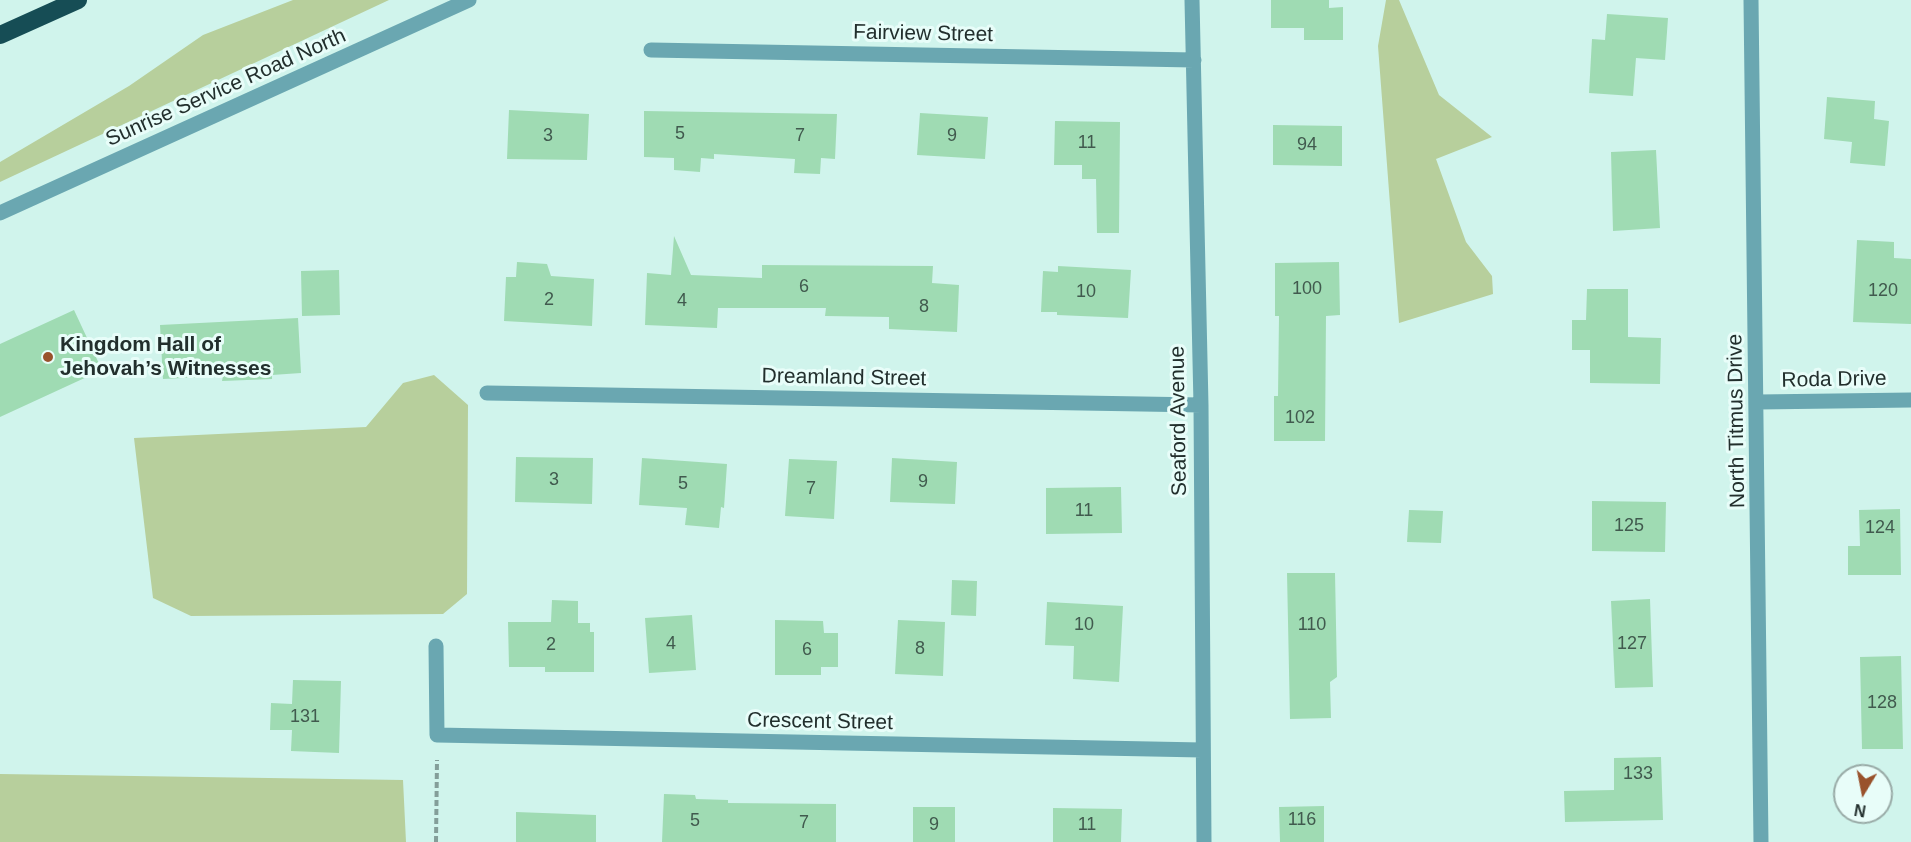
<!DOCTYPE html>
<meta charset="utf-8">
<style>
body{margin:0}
#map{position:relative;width:1911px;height:842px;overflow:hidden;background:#d0f4ec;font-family:Helvetica,sans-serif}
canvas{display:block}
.north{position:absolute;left:1833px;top:764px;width:60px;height:60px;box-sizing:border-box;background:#e8fdf9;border:2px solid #99aba7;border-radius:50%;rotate:190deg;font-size:16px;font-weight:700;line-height:24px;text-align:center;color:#222f2d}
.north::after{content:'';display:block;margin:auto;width:21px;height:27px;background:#99522c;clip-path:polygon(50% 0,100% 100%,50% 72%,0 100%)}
</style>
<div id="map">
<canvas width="1911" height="842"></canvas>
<div class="north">N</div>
</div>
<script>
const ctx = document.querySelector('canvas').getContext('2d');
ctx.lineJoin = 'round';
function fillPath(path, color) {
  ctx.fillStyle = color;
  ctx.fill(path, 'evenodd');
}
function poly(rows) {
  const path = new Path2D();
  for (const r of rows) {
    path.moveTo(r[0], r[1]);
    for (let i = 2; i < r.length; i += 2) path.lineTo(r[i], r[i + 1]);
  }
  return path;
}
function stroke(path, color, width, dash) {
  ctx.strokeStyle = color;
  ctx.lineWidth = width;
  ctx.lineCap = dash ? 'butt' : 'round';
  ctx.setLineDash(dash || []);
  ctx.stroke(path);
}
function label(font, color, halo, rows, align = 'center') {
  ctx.font = font + ' Helvetica,sans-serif';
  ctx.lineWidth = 6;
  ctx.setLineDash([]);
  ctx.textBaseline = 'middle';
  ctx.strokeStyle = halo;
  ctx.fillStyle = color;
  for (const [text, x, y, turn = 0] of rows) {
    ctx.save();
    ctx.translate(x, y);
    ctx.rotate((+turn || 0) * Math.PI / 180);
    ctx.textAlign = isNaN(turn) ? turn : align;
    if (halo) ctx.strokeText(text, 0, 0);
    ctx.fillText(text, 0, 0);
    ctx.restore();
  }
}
fillPath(poly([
 [293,0,389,0,0,182,0,162,129,86,203,35],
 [1386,0,1399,0,1439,95,1492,137,1436,159,1466,242,1492,276,1493,294,1399,323,1378,46],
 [434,375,468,405,467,594,443,614,191,616,153,598,134,438,366,427,403,383],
 [0,774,403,780,406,842,0,842]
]), '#b7cf9c');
fillPath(poly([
 [1271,0,1329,0,1329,8,1343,7,1343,40,1304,40,1304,28,1271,28],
 [1607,14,1668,18,1665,60,1636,58,1633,96,1589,93,1592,39,1605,40],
 [1827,97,1875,101,1874,119,1889,121,1885,166,1850,163,1852,142,1824,139],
 [509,110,589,114,587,160,507,159],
 [644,111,837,114,835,159,821,158,820,174,794,173,795,159,714,154,714,159,701,158,700,172,674,170,674,158,644,157],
 [920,113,988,117,985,159,917,155],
 [1055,121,1120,122,1119,233,1097,233,1096,179,1082,179,1082,165,1054,165],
 [1273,125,1342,126,1342,166,1273,165],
 [1656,150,1660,228,1613,231,1611,152],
 [674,236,691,275,762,278,762,265,933,266,932,283,959,285,957,332,889,329,889,317,825,316,826,308,718,308,717,328,645,325,647,273,671,275],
 [1857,240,1894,242,1894,258,1911,259,1911,324,1853,322],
 [517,262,547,264,551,276,594,279,592,326,504,321,506,277,516,277],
 [1339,262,1340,315,1326,316,1325,441,1274,441,1274,396,1278,396,1279,316,1275,316,1275,263],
 [1058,266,1131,270,1128,318,1057,315,1057,312,1041,312,1043,271,1058,272],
 [339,270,340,315,302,316,301,271],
 [1587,289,1628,289,1628,337,1661,338,1660,384,1590,383,1590,350,1572,350,1572,320,1586,320],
 [74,310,102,370,0,417,0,344],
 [298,318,301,373,272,375,272,379,222,381,223,376,163,379,160,325],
 [516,457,593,458,592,504,515,502],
 [642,458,727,464,724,508,721,507,719,528,685,525,687,508,639,505],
 [892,458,957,462,955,504,890,502],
 [789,459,837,461,834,519,785,516],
 [1121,487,1122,533,1046,534,1046,488],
 [1592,501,1666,502,1665,552,1592,551],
 [1900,509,1901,575,1848,575,1848,546,1860,546,1859,510],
 [1409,510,1443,511,1441,543,1407,542],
 [1287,573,1335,573,1337,677,1330,682,1331,718,1290,719],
 [952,580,977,581,976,616,951,615],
 [1650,599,1653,687,1615,688,1611,601],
 [552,600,578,601,578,623,590,623,590,632,594,632,594,672,545,672,545,667,509,667,508,622,551,622],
 [1047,602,1123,606,1119,682,1073,679,1074,646,1045,645],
 [692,615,696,670,649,673,645,618],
 [775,620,823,621,824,633,838,633,838,667,821,667,821,675,775,675],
 [898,620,945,622,943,676,895,674],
 [1901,656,1903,749,1862,749,1860,657],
 [293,680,341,681,339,753,291,751,292,730,270,730,271,703,292,704],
 [1661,757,1663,820,1565,822,1564,791,1614,790,1614,758],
 [664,794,695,795,696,799,728,800,728,803,836,804,836,842,662,842],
 [1324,806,1324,842,1280,842,1279,807],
 [913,807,955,807,955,842,913,842],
 [1053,808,1122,809,1121,842,1053,842],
 [516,812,596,815,596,842,516,842]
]), '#9fdbb3');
stroke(poly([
 [436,842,437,760]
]), '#849e99', 4, [6, 3]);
stroke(poly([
 [1192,0,1201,405,1204,842],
 [1751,0,1761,842],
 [651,50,1194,60],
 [0,213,469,0],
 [487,393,1201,405],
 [1758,402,1911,400],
 [436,646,437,735,1202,750]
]), '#6aa7b1', 15);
stroke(poly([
 [0,35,78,0]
]), '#164d55', 18);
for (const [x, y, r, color] of [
 [48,357,6,"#99522c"]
]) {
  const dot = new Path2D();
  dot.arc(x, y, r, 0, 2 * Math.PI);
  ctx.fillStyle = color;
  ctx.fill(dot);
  stroke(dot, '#e8fdf9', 2);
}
label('18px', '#415a4e', null, [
 ["5",680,134],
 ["3",548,136],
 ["7",800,136],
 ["9",952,136],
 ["11",1087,143],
 ["94",1307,145],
 ["6",804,287],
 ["100",1307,289],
 ["120",1883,291],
 ["10",1086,292],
 ["2",549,300],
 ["4",682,301],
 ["8",924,307],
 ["102",1300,418],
 ["3",554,480],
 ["9",923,482],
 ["5",683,484],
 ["7",811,489],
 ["11",1084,511],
 ["125",1629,526],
 ["124",1880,528],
 ["10",1084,625],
 ["110",1312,625],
 ["4",671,644],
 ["127",1632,644],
 ["2",551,645],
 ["8",920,649],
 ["6",807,650],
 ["128",1882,703],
 ["131",305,717],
 ["133",1638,774],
 ["116",1302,820],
 ["5",695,821],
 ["7",804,823],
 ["9",934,825],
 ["11",1087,825]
]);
label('21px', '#222f2d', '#e8fdf9', [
 ["Fairview Street",923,34,1],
 ["Sunrise Service Road North",226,88,-24],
 ["Dreamland Street",844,378,1],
 ["Roda Drive",1834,380,-1],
 ["Seaford Avenue",1179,421,-91],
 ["North Titmus Drive",1737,421,-91],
 ["Crescent Street",820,722,1]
]);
label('bold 21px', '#222f2d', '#e8fdf9', [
 ["Kingdom Hall of",60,345],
 ["Jehovah’s Witnesses",60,369]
], 'left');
</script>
